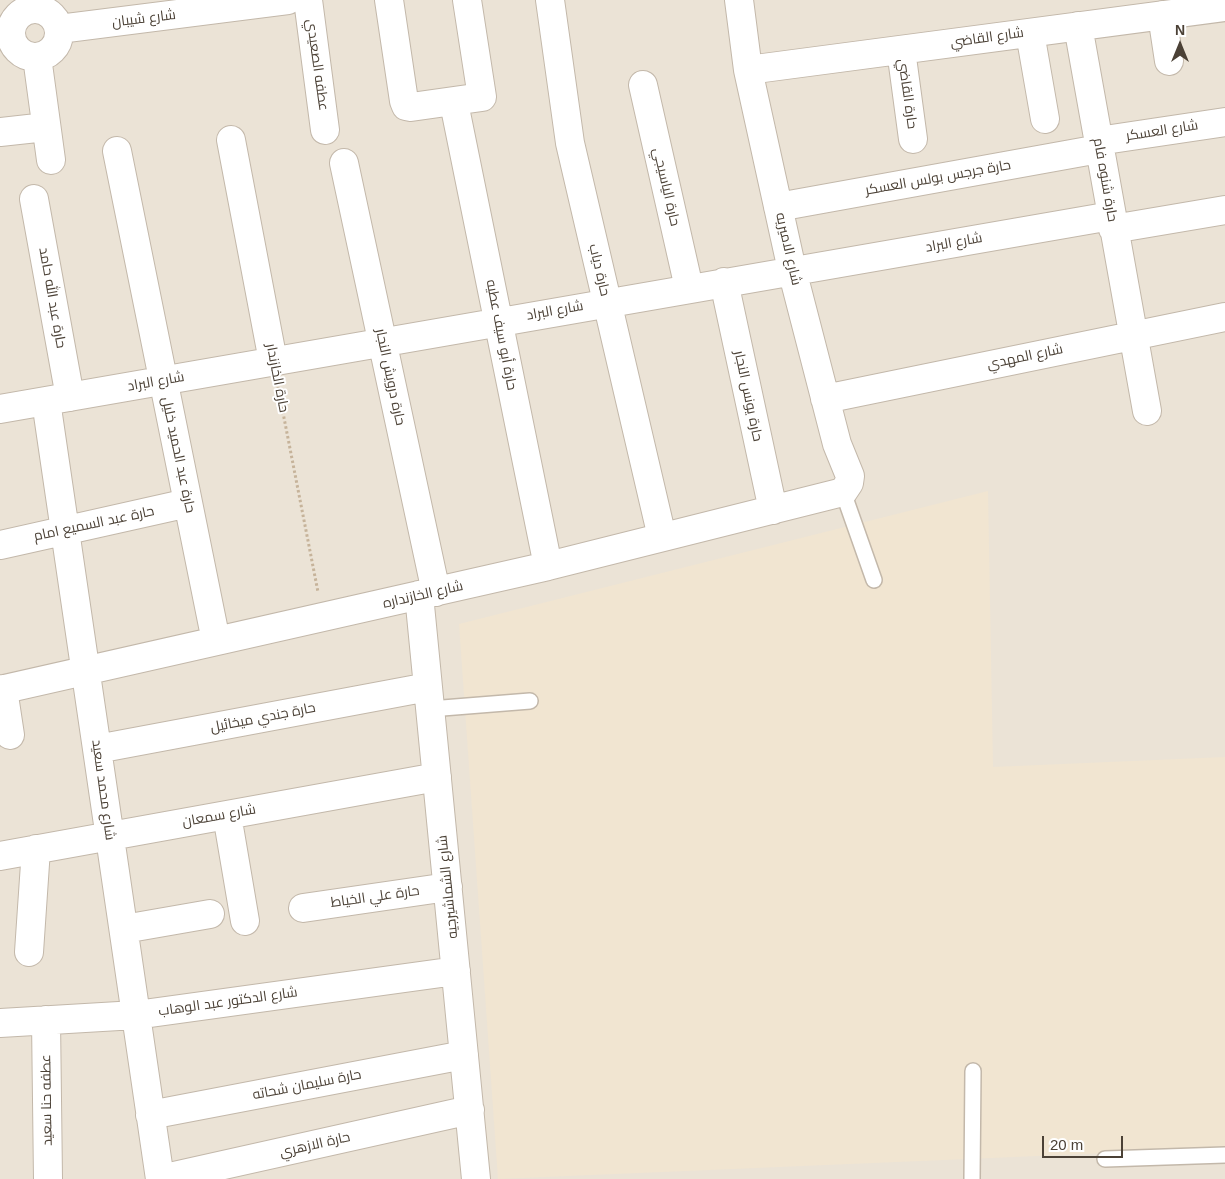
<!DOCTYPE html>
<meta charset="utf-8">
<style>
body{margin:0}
#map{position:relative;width:1225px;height:1179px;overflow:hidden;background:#f6f1e9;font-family:Helvetica,sans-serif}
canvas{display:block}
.north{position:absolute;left:1155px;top:20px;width:50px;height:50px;-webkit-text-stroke:4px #fff;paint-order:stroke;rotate:0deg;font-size:14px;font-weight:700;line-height:20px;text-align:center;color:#4b4136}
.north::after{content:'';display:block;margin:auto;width:18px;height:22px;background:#4b4136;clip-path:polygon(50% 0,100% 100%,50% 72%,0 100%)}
.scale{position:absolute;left:1042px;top:1136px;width:81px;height:22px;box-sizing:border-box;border:2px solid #4b4136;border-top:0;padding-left:6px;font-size:15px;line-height:18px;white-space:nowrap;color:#4b4136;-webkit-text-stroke:4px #fff;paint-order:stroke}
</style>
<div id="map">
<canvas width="1225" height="1179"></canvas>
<div class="north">N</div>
<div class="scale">20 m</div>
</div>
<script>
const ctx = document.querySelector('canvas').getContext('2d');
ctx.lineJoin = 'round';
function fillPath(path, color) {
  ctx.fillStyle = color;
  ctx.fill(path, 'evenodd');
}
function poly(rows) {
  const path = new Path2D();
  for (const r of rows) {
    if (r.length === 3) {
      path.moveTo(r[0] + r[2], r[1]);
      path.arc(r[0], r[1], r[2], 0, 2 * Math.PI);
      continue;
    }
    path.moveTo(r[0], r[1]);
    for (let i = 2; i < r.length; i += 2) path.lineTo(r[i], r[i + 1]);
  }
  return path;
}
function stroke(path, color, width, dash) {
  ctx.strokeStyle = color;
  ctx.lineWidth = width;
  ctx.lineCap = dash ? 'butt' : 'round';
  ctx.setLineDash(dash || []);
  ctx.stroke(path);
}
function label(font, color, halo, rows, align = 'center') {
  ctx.font = font + ' Helvetica,Cairo,sans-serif';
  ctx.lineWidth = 4;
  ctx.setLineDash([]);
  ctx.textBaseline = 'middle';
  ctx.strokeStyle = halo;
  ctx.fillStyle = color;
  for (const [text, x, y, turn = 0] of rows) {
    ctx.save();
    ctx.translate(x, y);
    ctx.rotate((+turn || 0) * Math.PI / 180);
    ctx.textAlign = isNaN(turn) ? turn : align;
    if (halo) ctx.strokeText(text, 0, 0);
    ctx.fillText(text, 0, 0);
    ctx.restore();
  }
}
fillPath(poly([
 [0,0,1225,0,1225,1179,0,1179]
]), '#ebe3d6');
fillPath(poly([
 [988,491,993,767,1225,757,1225,1148,498,1179,459,624]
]), '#f1e5d1');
const lane = poly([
 [843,492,874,580],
 [430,709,530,701],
 [1105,1159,1225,1155],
 [972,1179,973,1071]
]);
const street = poly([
 [308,0,325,130],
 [389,0,404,101,406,106,411,107,482,97,467,0],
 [550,0,570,143,662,537],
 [35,33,24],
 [1162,15,1169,61],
 [1078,26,1147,411],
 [59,29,288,0],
 [1030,33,1045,119],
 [901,50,913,139],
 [37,57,51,160],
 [748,70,1225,7],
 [643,85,689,288],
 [454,103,548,566],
 [0,132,46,127],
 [231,140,273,361],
 [1098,141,1225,122],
 [117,151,216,641],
 [344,163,436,592],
 [34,199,70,397],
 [778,207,1099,149],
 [1113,229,1225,210],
 [724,282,773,510],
 [825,399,1225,317],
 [46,401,160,1179],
 [0,409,1111,216],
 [0,545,188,503],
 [419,595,476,1179],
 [3,689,10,735],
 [0,690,548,566,843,492,849,483,850,476,837,444,792,270,748,70,739,0],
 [97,749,428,687],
 [227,815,245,921],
 [0,856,437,777],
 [303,908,448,887],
 [124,929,210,914],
 [29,952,36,849],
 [46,1020,48,1179],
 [0,1023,136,1015,456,971],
 [150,1115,464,1055],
 [161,1179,470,1110]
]);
stroke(lane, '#c3b8aa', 18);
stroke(street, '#c3b8aa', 30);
stroke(poly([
 [278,387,318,592]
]), '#c6b39a', 3, [2.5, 2.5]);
stroke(lane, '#fff', 15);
stroke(street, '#fff', 28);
label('14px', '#4b4136', '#fff', [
 ["شارع شيبان",144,19,-7],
 ["شارع القاضي",987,38,-8],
 ["عطفه الصعيدي",317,65,82],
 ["حارة القاضي",907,94,82],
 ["شارع العسكر",1162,131,-9],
 ["حارة جرجس بولس العسكر",938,178,-10],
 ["حارة شنوه فام",1105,180,80],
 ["حارة الياسيجي",666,187,77],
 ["شارع البراد",954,243,-10],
 ["شارع الاميريه",788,249,77],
 ["حارة دياب",599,270,77],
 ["حارة عبد الله حامد",52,298,80],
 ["شارع البراد",555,311,-10],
 ["حارة أبو سيف عطيه",501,335,79],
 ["شارع المهدي",1025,357,-12],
 ["حارة درويش النجار",390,377,78],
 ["حارة الخازندار",277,378,79],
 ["شارع البراد",156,382,-10],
 ["حارة يونس النجار",748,396,78],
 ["حارة عبد الحميد خليل",178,455,78],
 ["حارة عبد السميع امام",94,524,-12],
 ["شارع الخازنداره",423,595,-13],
 ["حارة جندي ميخائيل",263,718,-11],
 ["شارع محمد سعيد",103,790,82],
 ["شارع سمعان",219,816,-10],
 ["شارع الشماشيرجيه",448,887,-96],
 ["حارة علي الخياط",375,897,-8],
 ["شارع الدكتور عبد الوهاب",228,1002,-8],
 ["حارة سليمان شحاته",307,1085,-11],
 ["عطفه حنا سعيد",47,1100,-91],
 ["حارة الازهري",315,1145,-13]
]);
</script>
